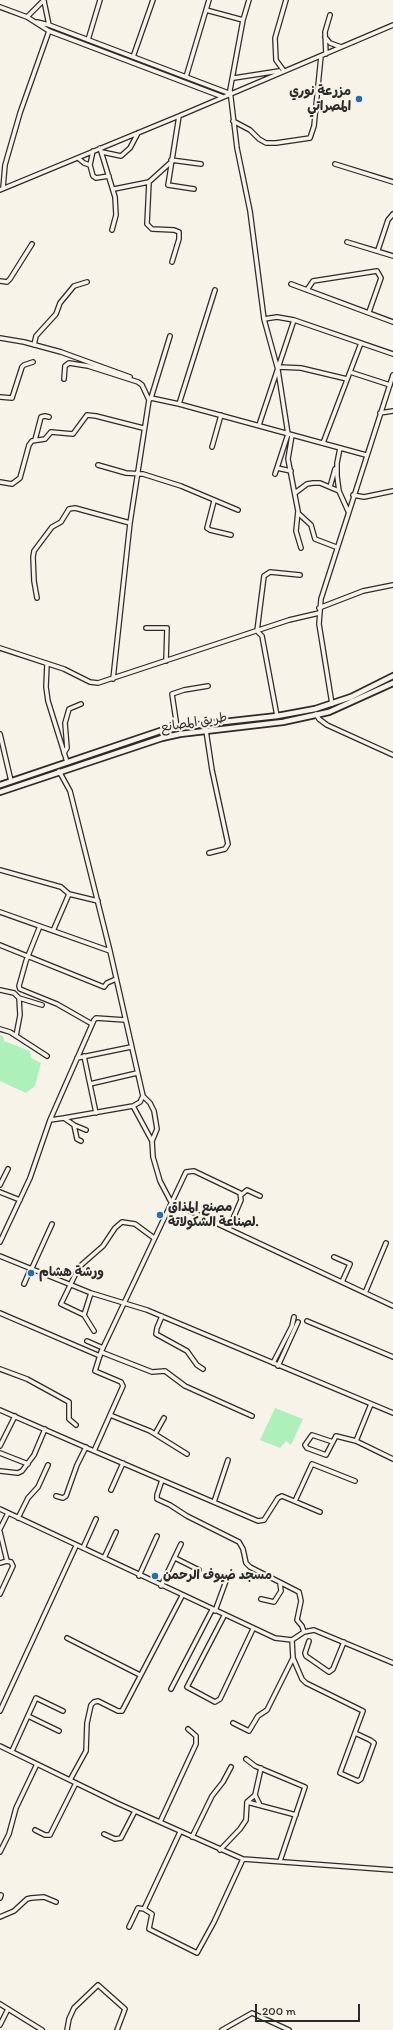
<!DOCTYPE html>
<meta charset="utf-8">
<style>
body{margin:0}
#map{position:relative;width:393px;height:2030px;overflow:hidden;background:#f7f3e8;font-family:Itim,sans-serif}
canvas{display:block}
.scale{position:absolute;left:255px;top:2004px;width:105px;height:18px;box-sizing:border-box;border:2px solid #2b2b2b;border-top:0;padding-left:5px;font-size:12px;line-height:14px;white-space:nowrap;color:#2b2b2b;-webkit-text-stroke:3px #f7f3e8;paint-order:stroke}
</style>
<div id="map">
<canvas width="393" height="2030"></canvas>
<div class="scale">200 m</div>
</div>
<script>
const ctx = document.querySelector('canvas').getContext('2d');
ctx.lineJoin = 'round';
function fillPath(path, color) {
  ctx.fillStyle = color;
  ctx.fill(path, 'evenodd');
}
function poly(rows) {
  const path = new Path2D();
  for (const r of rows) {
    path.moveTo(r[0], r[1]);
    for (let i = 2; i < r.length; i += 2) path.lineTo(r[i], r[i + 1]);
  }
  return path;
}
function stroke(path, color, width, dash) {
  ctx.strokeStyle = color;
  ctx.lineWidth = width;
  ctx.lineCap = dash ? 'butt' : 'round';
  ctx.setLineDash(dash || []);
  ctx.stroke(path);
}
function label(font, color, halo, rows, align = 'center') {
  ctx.font = font + ' Itim,"Playpen Sans Arabic",sans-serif';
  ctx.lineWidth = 4;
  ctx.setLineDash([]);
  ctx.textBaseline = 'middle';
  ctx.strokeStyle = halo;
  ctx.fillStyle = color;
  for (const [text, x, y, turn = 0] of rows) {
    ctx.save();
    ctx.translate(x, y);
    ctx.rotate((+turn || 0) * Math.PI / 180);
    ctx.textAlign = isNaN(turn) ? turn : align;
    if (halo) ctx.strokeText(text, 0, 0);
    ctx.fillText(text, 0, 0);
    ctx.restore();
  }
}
fillPath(poly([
 [0,1035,3,1036,4,1041,30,1051,31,1058,41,1063,35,1086,26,1093,0,1081],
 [275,1408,303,1419,291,1445,286,1441,280,1448,260,1440]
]), '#adf0ba');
const minor = poly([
 [44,1,49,25],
 [0,7,27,17,49,31,223,97],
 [206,10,243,20,230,90,237,148,250,211,264,319,278,370,288,434,275,474],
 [27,17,44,0],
 [243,20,249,0],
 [37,22,49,25,231,94],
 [325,37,330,43,341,47],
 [88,40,100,0],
 [326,54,325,32,330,15],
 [133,57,153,0],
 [284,71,276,60,275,38,286,0],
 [186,77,209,0],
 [234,78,279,71],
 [233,121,250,130,259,139,266,143,276,143,310,138,314,126,321,56],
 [100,148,115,197,116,215,112,230],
 [93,151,90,165,93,176,96,178,109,176],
 [102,152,121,156,130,148,138,133],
 [78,158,84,163,90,165],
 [171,160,201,164],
 [170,163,149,182,147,224,152,229,174,230,179,232,179,239,172,262],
 [335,164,393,182],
 [3,188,5,165,20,113,49,31],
 [114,189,149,182],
 [194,189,168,185,179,116,393,25],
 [0,190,179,116],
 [347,242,393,256],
 [378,250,388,220,393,214],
 [0,281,7,282,10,279,32,244],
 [291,284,393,322],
 [307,290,313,281,377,271,381,278,369,312],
 [264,319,277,317,294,320,393,354],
 [0,338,24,342,61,352,130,377],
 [34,345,36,336,56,314,60,303,74,286,87,282],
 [279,367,301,368,347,379],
 [350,372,390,385],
 [64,379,65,366,69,363,88,366,138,382,142,385,149,400,130,523,113,679],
 [0,397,12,398,22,367,24,365,33,362],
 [151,398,170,336],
 [149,400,151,398,179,404,366,455],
 [179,404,215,290],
 [380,413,393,411],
 [259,425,294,320],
 [292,435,288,459,298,511,296,531,301,548],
 [35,440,41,417,45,416,49,417],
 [323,443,361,343],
 [212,447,221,415],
 [340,448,337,463,337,476,339,491,348,511],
 [98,465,126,473,143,474,181,486,238,510],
 [277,468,291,471],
 [0,482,12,484,20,478,29,445,32,441,45,439,51,432,73,434,87,415,96,416,143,428],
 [330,487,335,469],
 [295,493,307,484,313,483,320,483,339,491],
 [353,495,364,497,393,491],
 [214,501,207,528,210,530,231,535],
 [298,513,311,525,315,539,336,547],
 [37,598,34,581,33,557,34,551,52,527,61,522,69,509,75,508,130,523],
 [319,608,363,591,393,585],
 [146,628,167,628,166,661],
 [0,648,64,669,90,682,98,683,289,620,319,613],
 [47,664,46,687,48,701,67,762],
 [332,704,319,624,321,599,393,375],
 [316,714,319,719,327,725,393,755],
 [277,716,262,636,257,631,264,576,270,572,300,575],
 [205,724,212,770,228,844,225,849,209,853],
 [177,727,172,694,184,690,208,686],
 [0,734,11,781],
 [64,753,67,748,65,723,69,709,81,704],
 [59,771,70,791,110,951,143,1096,140,1102,133,1106,64,1118],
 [0,870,61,887,69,894,98,901],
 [0,912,110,951],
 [40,926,26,961,19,986,20,989,57,1004,92,1024],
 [53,931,69,894],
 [0,945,104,987,107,983,116,979],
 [0,990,14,993,19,998,20,1015,16,1036],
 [19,998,42,1005],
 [0,1029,10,1032,47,1056],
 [84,1056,96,1113],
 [77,1058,131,1047],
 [90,1084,137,1073],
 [143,1096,150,1103,154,1111,157,1129,152,1141],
 [133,1106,152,1141,153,1157,160,1181,171,1202,393,1306],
 [50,1120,94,1020,96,1018,125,1020],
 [74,1125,86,1130],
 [0,1185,8,1169],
 [0,1192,20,1200],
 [241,1195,247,1190,260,1196],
 [0,1242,30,1178,50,1120,64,1118,74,1125,77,1139,81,1141],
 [0,1256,91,1293,147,1310,393,1413],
 [334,1257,350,1264,342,1282],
 [32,1268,52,1224],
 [24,1284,31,1268],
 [91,1293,84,1315,94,1331],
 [365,1293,386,1243],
 [0,1313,100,1356],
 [84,1315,61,1304,79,1267,103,1246,115,1228,122,1222,135,1224,154,1238],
 [162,1316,157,1328,156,1334,187,1351,197,1365,203,1369],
 [307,1321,393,1357],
 [87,1341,103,1348],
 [101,1352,186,1172,194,1171,240,1193,241,1200,229,1228],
 [273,1363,292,1326,294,1317],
 [278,1366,298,1322],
 [0,1369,27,1379,69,1402,69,1419,76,1425],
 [0,1410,94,1451,123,1386,121,1382,95,1371,101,1352,152,1372,165,1371,185,1386,252,1416],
 [110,1415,150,1431,187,1454],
 [155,1434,164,1418],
 [356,1441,393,1459],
 [333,1442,312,1435,305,1445,307,1448,326,1455,336,1436,356,1441,371,1404],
 [0,1446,15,1416],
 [94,1451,258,1521,264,1520,278,1498,282,1496,320,1512],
 [0,1453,28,1464],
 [0,1471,18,1473,22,1471,34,1455,45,1429],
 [162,1480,157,1495,157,1499,170,1505,187,1516,239,1542,243,1549,246,1563,250,1567,299,1592,301,1601,297,1620,302,1626,304,1632],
 [111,1490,123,1463],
 [56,1496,63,1498,66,1496,77,1465,86,1447],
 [295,1501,312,1464,355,1481],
 [214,1502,228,1460],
 [0,1509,275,1638,292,1640,304,1632,314,1630,393,1663],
 [18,1518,28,1498,38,1487,48,1465],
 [0,1529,8,1513],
 [0,1532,7,1561],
 [83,1548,96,1519],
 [104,1558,116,1532],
 [175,1558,199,1570],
 [0,1563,7,1561,11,1562,13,1566,0,1594],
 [139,1576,157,1536],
 [161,1586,181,1544],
 [261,1599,274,1602,281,1591,280,1583],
 [215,1611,226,1581],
 [224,1616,187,1687,215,1702,220,1699,253,1629],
 [67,1638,140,1675],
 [309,1641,305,1653,306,1656,329,1672,333,1669,344,1642],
 [293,1658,302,1679,306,1683,363,1711,340,1773,358,1781,361,1779,374,1743,370,1740,355,1733],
 [171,1689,212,1610],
 [0,1711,76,1546],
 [28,1716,59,1731],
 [233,1723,249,1731,258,1716,267,1710,293,1658,292,1640],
 [0,1746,117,1803,243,1859,393,1870],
 [12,1751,36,1698,63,1711],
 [246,1759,255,1766,305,1787,280,1861],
 [70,1780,86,1751,87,1723,91,1705,94,1702,98,1701,118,1711,122,1711,182,1596],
 [255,1795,260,1805],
 [247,1802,296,1815],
 [160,1822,196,1744,196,1736,188,1729],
 [35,1830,45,1835,50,1835,76,1783],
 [104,1834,115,1839,121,1838,135,1811],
 [192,1837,212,1796,223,1782,231,1767],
 [220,1850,240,1829,246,1820,247,1802,255,1795,261,1768],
 [0,1852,9,1834,16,1808,37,1764],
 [0,1898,1,1895],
 [144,1909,180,1832],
 [0,1917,14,1911,27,1899,31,1898,44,1897,56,1902],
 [129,1927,138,1908,144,1909,152,1914,149,1929,197,1953,214,1922,243,1859],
 [0,2004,42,2030],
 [0,2025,8,2009],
 [67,2030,69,2019,74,2008,98,1985,125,2009,117,2030],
 [222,2030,252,2013,289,2030]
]);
const major = poly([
 [0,785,160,731,205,724,277,716,315,709,351,697,393,676],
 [0,792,162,738,180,734,283,722,329,712,393,683]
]);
stroke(minor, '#2b2b2b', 6);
stroke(major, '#2b2b2b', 8);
stroke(minor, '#f7f3e8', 3.5);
stroke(major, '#f7f3e8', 4.5);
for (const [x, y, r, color] of [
 [359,99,4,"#1f6fb2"],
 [160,1215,4,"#1f6fb2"],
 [31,1273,4,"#1f6fb2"],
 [155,1576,4,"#1f6fb2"]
]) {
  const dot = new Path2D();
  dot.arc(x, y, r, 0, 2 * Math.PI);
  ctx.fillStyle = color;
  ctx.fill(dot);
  stroke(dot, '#f7f3e8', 1.5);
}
label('bold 13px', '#2b2b2b', '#f7f3e8', [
 ["مزرعة نوري",351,92,"right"],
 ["المصراتي",351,107,"right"],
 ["مصنع المذاق",168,1208],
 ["لصناعة الشكولاتة.",168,1223],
 ["ورشة هشام",39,1273],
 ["مسجد ضيوف الرحمن",163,1576]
], 'left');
label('13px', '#2b2b2b', '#f7f3e8', [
 ["طريق المصانع",194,723,-9]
]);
</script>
